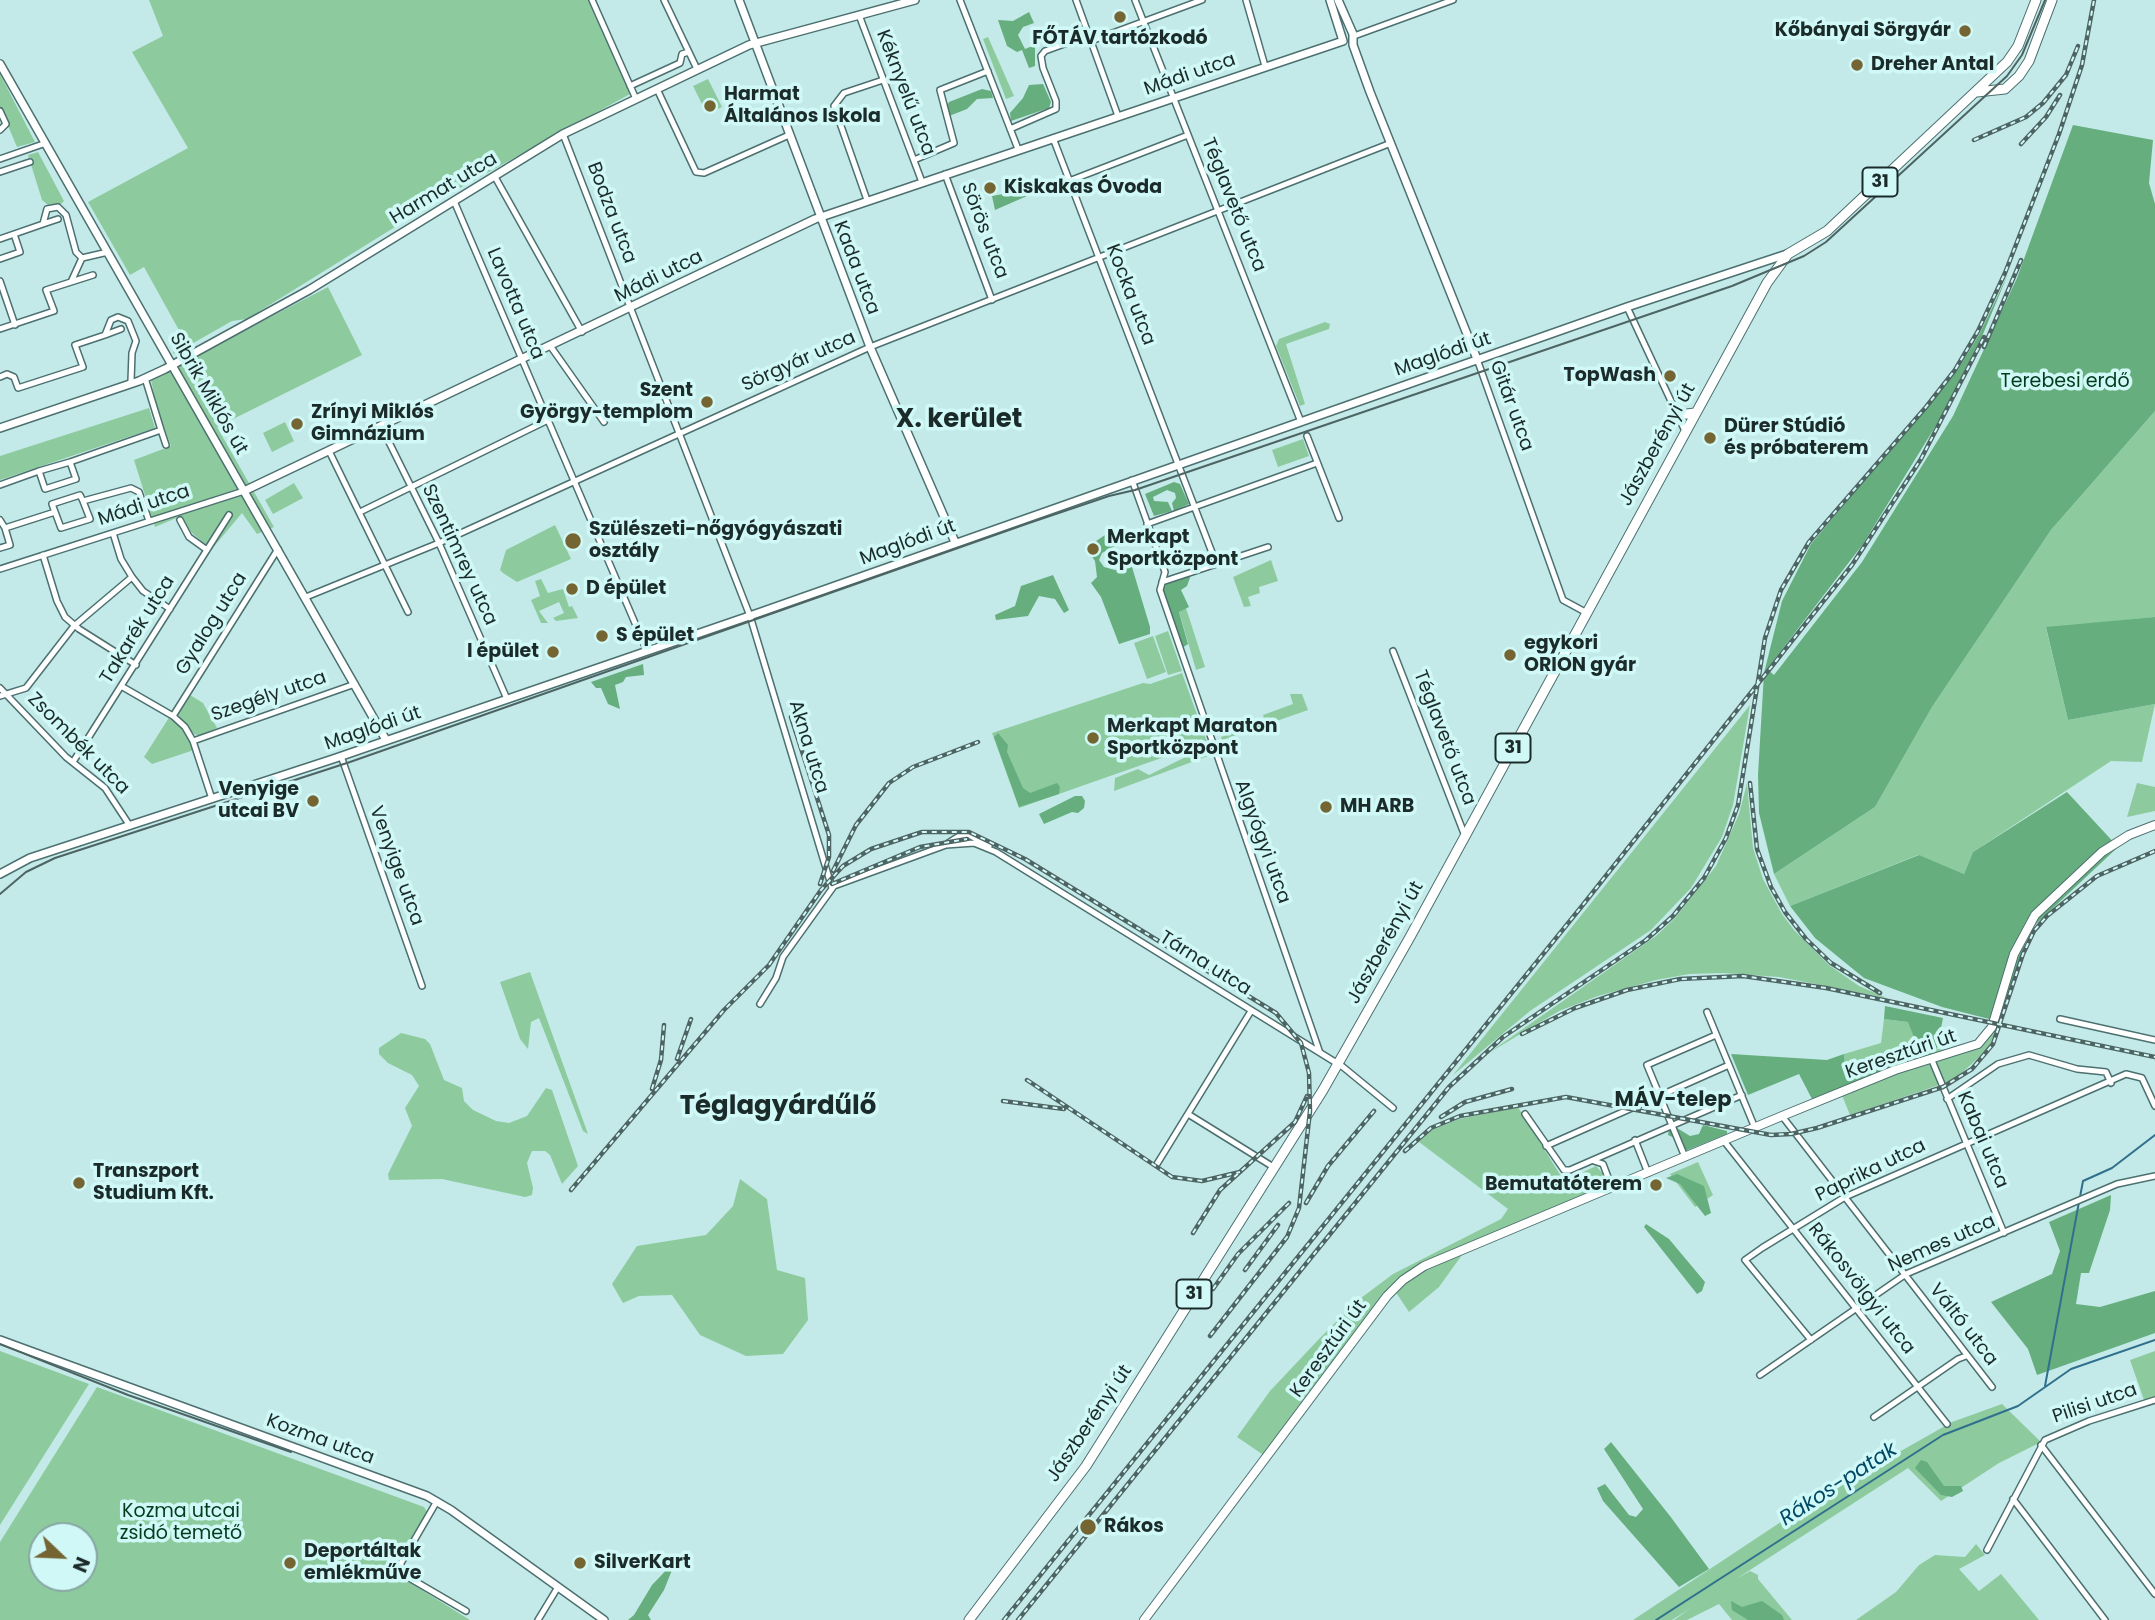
<!DOCTYPE html>
<meta charset="utf-8">
<style>
body{margin:0}
#map{position:relative;width:2155px;height:1620px;overflow:hidden;background:#c3eae9;font-family:Poppins,sans-serif}
canvas{display:block}
.north{position:absolute;left:28px;top:1522px;width:70px;height:70px;box-sizing:border-box;background:#d0f8f6;border:2px solid #88a6a4;border-radius:50%;rotate:113deg;font-size:19px;font-weight:700;line-height:28px;text-align:center;color:#1b2b2a}
.north::after{content:'';display:block;margin:auto;width:24px;height:32px;background:#756533;clip-path:polygon(50% 0,100% 100%,50% 72%,0 100%)}
</style>
<div id="map">
<canvas width="2155" height="1620"></canvas>
<div class="north">N</div>
</div>
<script>
const ctx = document.querySelector('canvas').getContext('2d');
ctx.lineJoin = 'round';
function fillPath(path, color) {
  ctx.fillStyle = color;
  ctx.fill(path, 'evenodd');
}
function poly(rows) {
  const path = new Path2D();
  for (const r of rows) {
    path.moveTo(r[0], r[1]);
    for (let i = 2; i < r.length; i += 2) path.lineTo(r[i], r[i + 1]);
  }
  return path;
}
function stroke(path, color, width, dash) {
  ctx.strokeStyle = color;
  ctx.lineWidth = width;
  ctx.lineCap = dash ? 'butt' : 'round';
  ctx.setLineDash(dash || []);
  ctx.stroke(path);
}
function label(font, color, halo, rows, align = 'center') {
  ctx.font = font + ' Poppins,sans-serif';
  ctx.lineWidth = 7;
  ctx.setLineDash([]);
  ctx.textBaseline = 'middle';
  ctx.strokeStyle = halo;
  ctx.fillStyle = color;
  for (const [text, x, y, turn = 0] of rows) {
    ctx.save();
    ctx.translate(x, y);
    ctx.rotate((+turn || 0) * Math.PI / 180);
    ctx.textAlign = isNaN(turn) ? turn : align;
    if (halo) ctx.strokeText(text, 0, 0);
    ctx.fillText(text, 0, 0);
    ctx.restore();
  }
}
fillPath(poly([
 [149,0,588,0,630,94,449,194,439,195,407,215,395,227,247,319,232,321,174,354,173,352,184,343,180,332,144,267,130,275,88,202,188,148,132,52,163,36],
 [988,37,1014,96,1006,99,983,39],
 [0,74,35,142,17,147,0,107],
 [708,79,722,107,707,114,693,86],
 [38,152,64,201,61,204,48,205,42,200,28,155],
 [328,287,362,355,217,427,274,527,257,534,242,513,211,550,191,532,181,516,155,527,134,460,171,446,156,406,151,379],
 [1325,322,1330,324,1329,329,1286,344,1305,404,1300,406,1276,346,1279,339],
 [149,408,155,428,0,480,0,456],
 [2155,411,2155,617,2046,628,2068,720,2155,704,2142,762,2111,761,1973,852,1964,874,1918,855,1790,906,1774,874,1875,807,1932,707,2051,530],
 [285,422,294,441,272,452,263,433],
 [1303,439,1309,456,1278,467,1272,450],
 [294,483,303,498,273,514,265,500],
 [555,525,571,559,517,582,503,573,500,570,506,550],
 [1271,560,1278,581,1259,587,1260,593,1248,597,1251,606,1244,607,1233,577],
 [541,579,548,593,563,589,569,607,572,606,578,618,556,621,553,618,564,613,559,602,539,611,548,623,541,623,531,600,540,596,535,581],
 [1186,608,1205,667,1196,670,1179,611],
 [1168,631,1182,671,1168,675,1155,636],
 [1153,636,1166,672,1147,679,1134,643],
 [1182,673,1207,742,1019,808,992,733,1143,683,1150,684],
 [1290,694,1302,694,1308,710,1222,740,1221,737,1265,721,1263,715,1293,704],
 [190,695,203,703,217,728,200,736,194,734,177,714],
 [1750,705,1733,805,1722,837,1691,888,1651,930,1530,1011,1453,1075],
 [170,716,182,725,194,750,152,764,144,757],
 [1206,747,1208,756,1114,791,1115,778,1138,769,1149,775],
 [1747,783,1753,848,1763,879,1782,914,1794,930,1829,965,1859,986,1887,998,1779,977,1723,973,1689,974,1656,980,1598,996,1559,1011,1487,1054,1656,936,1675,918,1716,866,1739,814],
 [2137,783,2155,787,2155,811,2127,817],
 [530,972,588,1134,583,1131,539,1018,531,1022,528,1049,520,1039,500,982],
 [1884,1019,1909,1022,1916,1042,1856,1074,1845,1065,1844,1054,1881,1043],
 [1987,1028,1998,1032,1988,1049,1954,1080,1850,1115,1839,1088,1937,1049,1952,1051,1972,1044],
 [401,1033,425,1039,430,1044,444,1080,462,1088,464,1101,473,1110,496,1121,509,1123,527,1116,546,1088,552,1090,578,1166,562,1184,550,1155,545,1151,532,1151,527,1163,533,1188,532,1195,525,1197,442,1179,389,1180,388,1174,412,1126,405,1108,419,1086,412,1075,388,1063,379,1054,379,1048],
 [1518,1107,1564,1181,1596,1166,1606,1177,1609,1189,1467,1248,1439,1287,1409,1312,1395,1291,1257,1467,1262,1454,1237,1437,1270,1391,1319,1339,1357,1301,1393,1274,1501,1219,1508,1209,1419,1142,1432,1130,1459,1119],
 [1698,1162,1713,1195,1695,1207,1670,1174],
 [740,1179,767,1199,777,1270,805,1278,808,1320,783,1354,746,1356,700,1335,672,1295,639,1296,623,1303,612,1284,637,1246,706,1235,733,1206],
 [0,1351,89,1384,0,1525],
 [2155,1351,2155,1396,2144,1400,2130,1360],
 [97,1387,424,1507,427,1512,393,1572,470,1620,0,1620,0,1542],
 [42,1536,84,1536,84,1578,42,1578],
 [2002,1404,2041,1442,1999,1463,1941,1501,1908,1468,1736,1579,1750,1571,1758,1575,1758,1579,1792,1620,1732,1620,1719,1604,1687,1620,1674,1620,1691,1608,1672,1620,1633,1620,1811,1502,1952,1422],
 [1976,1544,1985,1555,1959,1569,1979,1591,2001,1574,2039,1620,1856,1620,1896,1592,1919,1565,1935,1555,1965,1557]
]), '#8dcb9f');
fillPath(poly([
 [1029,12,1034,23,1023,27,1018,35,1025,49,1035,45,1035,66,1029,68,1022,50,1017,52,1007,46,998,20,1013,21],
 [1043,84,1051,102,1049,108,1011,121,1010,113,1023,98,1029,85],
 [982,89,991,91,993,98,977,99,967,109,949,116,945,109,949,102],
 [2073,125,2153,140,2149,183,2155,204,2155,411,2051,530,1932,707,1875,807,1774,874,1759,813,1758,775,1764,673,1782,601,1811,544,1957,371,1980,333,2008,274,1983,334,1940,419,1863,544,1767,669,1774,675,1862,562,1953,416,2017,278],
 [1019,175,1027,196,995,210,992,196,1014,192,1012,179],
 [1174,482,1180,484,1189,504,1174,511,1172,503,1176,498,1175,493,1167,490,1153,497,1154,501,1168,502,1172,511,1154,516,1145,494],
 [1115,533,1119,544,1102,553,1099,560,1104,567,1115,570,1132,567,1150,627,1150,634,1119,644,1101,597,1091,583,1097,577,1095,561,1086,548,1105,535],
 [1053,575,1069,610,1064,613,1055,599,1039,596,1028,616,996,620,995,615,1015,606,1021,586],
 [1191,575,1187,586,1181,590,1189,607,1179,612,1188,644,1182,648,1163,589,1167,582],
 [2155,617,2155,704,2068,720,2046,627],
 [643,664,644,675,626,677,623,682,615,685,620,709,608,704,601,688,596,688,591,682],
 [998,733,1008,745,1007,752,1023,788,1030,793,1057,783,1060,787,1059,794,1019,807,994,737],
 [2067,792,2118,847,2035,925,2028,935,2001,1022,1942,1007,1864,978,1815,938,1790,906,1919,855,1964,874,1973,852],
 [1075,796,1082,796,1085,801,1084,808,1078,813,1072,812,1044,824,1039,814],
 [1885,1006,1943,1018,1937,1049,1812,1099,1799,1074,1748,1095,1731,1054,1827,1060,1844,1054,1845,1065,1856,1073,1916,1042,1908,1022,1884,1019],
 [1703,1125,1727,1131,1727,1134,1685,1151,1679,1140,1668,1135,1669,1129,1677,1128,1690,1136,1699,1134],
 [1677,1174,1704,1186,1711,1213,1705,1216,1680,1184,1666,1178],
 [2111,1195,2110,1210,2089,1273,2081,1273,2076,1304,2100,1307,2155,1291,2155,1333,2037,1375,2028,1349,1991,1302,2052,1274,2060,1251,2049,1222],
 [1646,1224,1669,1239,1705,1282,1702,1291,1697,1294,1644,1227],
 [1611,1442,1670,1516,1709,1569,1679,1587,1603,1501,1597,1488,1605,1484,1629,1515,1636,1517,1643,1509,1604,1449],
 [1921,1460,1927,1462,1944,1486,1961,1486,1963,1491,1952,1497,1941,1495,1915,1468],
 [676,1560,664,1590,648,1615,651,1620,628,1620,634,1615,652,1585],
 [1731,1601,1742,1607,1762,1601,1782,1615,1784,1620,1748,1620,1732,1610]
]), '#66ae7d');
stroke(poly([
 [2080,1197,2083,1181,2112,1168,2155,1135],
 [2045,1386,2079,1202],
 [1656,1620,1943,1435,2018,1406,2071,1369,2155,1340]
]), '#30708d', 2);
const minor = poly([
 [592,0,636,99],
 [664,0,697,69],
 [960,0,1018,149],
 [1076,0,1118,116],
 [1135,0,1301,422],
 [1246,0,1265,66],
 [859,15,922,182],
 [1354,36,1453,0],
 [1091,41,1202,0],
 [630,86,680,63,682,54,689,52],
 [657,89,696,172,704,173,789,135],
 [0,111,6,124,0,130],
 [1010,129,1056,109,1056,101,1043,68,1041,56,1045,51,1089,35],
 [563,134,750,616,832,888],
 [1053,138,1216,563],
 [0,159,46,143],
 [914,160,954,143,940,90,988,71],
 [0,172,30,162],
 [945,174,992,300],
 [495,177,582,332],
 [1069,181,1188,135],
 [867,200,834,106,844,93,883,80],
 [454,201,647,651],
 [43,224,58,219],
 [0,239,43,224,47,209,58,207,66,215,76,252,82,258],
 [82,258,108,252],
 [0,259,20,252,14,234],
 [0,281,15,325],
 [71,282,93,275],
 [1627,307,1685,431],
 [0,329,54,311,46,290,71,282,82,258],
 [105,335,121,329],
 [551,347,604,422],
 [1477,359,1563,600,1587,613],
 [0,377,7,374,14,377,18,388,83,367,75,345,105,335,111,320,118,317,128,321,136,341,132,353,131,381],
 [381,426,439,543,507,699],
 [161,430,166,445],
 [1307,436,1339,518],
 [329,451,408,612],
 [39,471,70,462],
 [1132,480,1165,572,1160,590,1320,1053],
 [0,485,39,471,45,489,76,479,70,462,161,430,145,378],
 [83,501,80,495,52,504,61,528,90,519,83,501,131,488,139,492,149,521],
 [360,512,546,421],
 [0,520,5,528],
 [180,520,189,537,207,550],
 [1147,524,1317,463],
 [113,533,121,559,132,577,143,591,170,609],
 [0,548,10,545,5,528,55,512],
 [43,555,57,601,65,617,79,629,136,665],
 [0,569,244,491],
 [1162,582,1268,547],
 [306,597,439,543,870,347,1391,143],
 [1393,651,1465,836],
 [121,686,173,716,185,727,193,741,212,799],
 [0,688,66,757,105,788,130,826],
 [0,696,26,688,74,626,132,577],
 [173,716,278,549],
 [193,741,355,684],
 [341,756,422,986],
 [73,762,229,515],
 [948,843,959,836,969,835,989,846],
 [760,1004,776,978,783,957,834,886,946,845,974,843,996,852,1343,1067,1393,1108],
 [1707,1012,1755,1128],
 [2060,1019,2155,1040],
 [1931,1058,2004,1233],
 [1947,1099,1998,1064,2029,1055,2077,1069,2106,1072,2111,1083],
 [1188,1114,1275,1168],
 [1525,1114,1564,1170,1570,1170,1742,1095],
 [1782,1116,1992,1387],
 [1635,1140,1648,1173],
 [1724,1141,1947,1424],
 [1546,1146,1729,1065],
 [1685,1157,1647,1065,1716,1035],
 [1594,1161,1603,1164,1612,1188],
 [1157,1164,1251,1011],
 [1811,1340,1745,1260,1762,1248,1845,1197,2126,1074,2142,1078,2155,1106],
 [1760,1375,1906,1274,2117,1184,2155,1176],
 [1874,1417,1958,1359,1966,1356],
 [2041,1445,2155,1594],
 [2013,1499,2105,1620],
 [437,1501,401,1563,401,1568,406,1576,466,1611],
 [1987,1550,2045,1440,2089,1421,2155,1400],
 [538,1620,558,1587]
]);
const tertiary = poly([
 [739,0,870,347,955,542],
 [1330,0,1343,41],
 [1338,0,1353,34,1353,45,1370,92,1477,359],
 [0,64,386,740],
 [0,428,139,381,165,369,309,290,563,134,749,45,915,0],
 [244,491,815,219,1343,41],
 [0,874,30,858,333,759,761,612,1627,307,1787,254],
 [0,1340,427,1496,451,1510,604,1620]
]);
const secondary = poly([
 [1144,1620,1387,1296,1403,1280,1424,1266,1782,1116,1895,1070,1978,1044,1992,1027,2014,954,2035,915,2102,852,2129,835,2155,825]
]);
const primary = poly([
 [1977,92,2005,89,2019,76,2029,61,2052,0],
 [1678,415,1695,413],
 [969,1620,1086,1466,1323,1090,1410,937,1767,283,1788,254,1827,231,2007,62,2018,46,2036,0]
]);
stroke(minor, '#4c706f', 8);
stroke(tertiary, '#4c706f', 10);
stroke(secondary, '#4c706f', 10);
stroke(primary, '#4c706f', 11);
stroke(minor, '#fff', 5);
stroke(tertiary, '#fff', 7);
stroke(secondary, '#fff', 8);
stroke(primary, '#fff', 9);
stroke(poly([
 [0,894,26,872,55,858,350,762,1029,523,1109,496,1135,490,1732,286,1804,256,1826,242,2007,76,2022,55,2045,0],
 [0,1344,128,1395,291,1452]
]), '#4d6463', 2);
const rail = poly([
 [1974,140,2026,117,2043,103,2066,75,2078,46],
 [2021,144,2046,117,2060,95],
 [1984,347,2021,260],
 [791,717,829,835,829,857,820,884],
 [1750,783,1757,849,1771,887,1785,912,1806,939,1831,963,1880,993],
 [833,871,856,825,889,783,913,767,978,742],
 [832,884,920,847,967,839],
 [1522,1034,1575,1008,1627,990,1680,979,1743,976,1826,988,2155,1057],
 [677,1059,691,1019],
 [1027,1080,1172,1177,1202,1181,1240,1172],
 [652,1089,661,1060,664,1025],
 [1003,1101,1064,1109],
 [1441,1117,1465,1102,1512,1089],
 [1405,1151,1431,1128,1460,1116,1566,1097,1771,1135,1791,1134,1817,1128,1943,1087,1972,1069,1993,1044,2023,954,2034,931,2047,916,2097,876,2155,851],
 [571,1190,724,1010,769,965,821,890,843,866,871,849,922,832,969,832,1025,859,1276,1013,1301,1043,1309,1073,1310,1111,1299,1208,1287,1237,1210,1336],
 [1306,1203,1328,1166,1374,1111],
 [1193,1233,1220,1190,1295,1122,1307,1096],
 [1245,1270,1278,1225],
 [1213,1289,1238,1254,1289,1203],
 [1004,1620,1582,906,1852,565,1921,459,1984,337],
 [1018,1620,1449,1087,1503,1037,1646,940,1673,916,1704,878,1726,838,1738,805,1765,638,1781,590,1809,542,1926,407,1955,370,1978,331,2005,273,2059,134,2082,65,2094,0]
]);
stroke(rail, '#4d6463', 4.5);
stroke(rail, '#d0f8f6', 2, [5]);
for (const [x, y, r, color] of [
 [1120,17,7,"#756533"],
 [1965,31,7,"#756533"],
 [1857,65,7,"#756533"],
 [710,106,7,"#756533"],
 [990,188,7,"#756533"],
 [1670,376,7,"#756533"],
 [707,402,7,"#756533"],
 [297,424,7,"#756533"],
 [1710,438,7,"#756533"],
 [573,541,9,"#756533"],
 [1093,549,7,"#756533"],
 [572,589,7,"#756533"],
 [602,636,7,"#756533"],
 [553,652,7,"#756533"],
 [1510,655,7,"#756533"],
 [1093,738,7,"#756533"],
 [313,801,7,"#756533"],
 [1326,807,7,"#756533"],
 [79,1183,7,"#756533"],
 [1656,1185,7,"#756533"],
 [1088,1527,9,"#756533"],
 [290,1563,7,"#756533"],
 [580,1563,7,"#756533"]
]) {
  const dot = new Path2D();
  dot.arc(x, y, r, 0, 2 * Math.PI);
  ctx.fillStyle = color;
  ctx.fill(dot);
  stroke(dot, '#d0f8f6', 2.5);
}
for (const [x, y, w] of [
 [1880,182,35],
 [1513,748,35],
 [1194,1294,35]
]) {
  const box = new Path2D();
  box.roundRect(x - w / 2, y - 14.5, w, 29, 5);
  ctx.fillStyle = '#d0f8f6';
  ctx.fill(box);
  stroke(box, '#1b2b2a', 2);
}
label('bold 18px', '#1b2b2a', null, [
 ["31",1880,182],
 ["31",1513,748],
 ["31",1194,1294]
]);
label('bold 19px', '#1b2b2a', '#d0f8f6', [
 ["Kőbányai Sörgyár",1951,31,"right"],
 ["FŐTÁV tartózkodó",1120,39,"center"],
 ["Dreher Antal",1871,65],
 ["Harmat",724,95],
 ["Általános Iskola",724,117],
 ["Kiskakas Óvoda",1004,188],
 ["TopWash",1656,376,"right"],
 ["Szent",693,391,"right"],
 ["György-templom",693,413,"right"],
 ["Zrínyi Miklós",311,413],
 ["Gimnázium",311,435],
 ["Dürer Stúdió",1724,427],
 ["és próbaterem",1724,449],
 ["Szülészeti-nőgyógyászati",589,530],
 ["osztály",589,552],
 ["Merkapt",1107,538],
 ["Sportközpont",1107,560],
 ["D épület",586,589],
 ["S épület",616,636],
 ["egykori",1524,644],
 ["ORION gyár",1524,666],
 ["I épület",539,652,"right"],
 ["Merkapt Maraton",1107,727],
 ["Sportközpont",1107,749],
 ["Venyige",299,790,"right"],
 ["utcai BV",299,812,"right"],
 ["MH ARB",1340,807],
 ["Transzport",93,1172],
 ["Studium Kft.",93,1194],
 ["Bemutatóterem",1642,1185,"right"],
 ["Rákos",1104,1527],
 ["Deportáltak",304,1552],
 ["emlékműve",304,1574],
 ["SilverKart",594,1563]
], 'left');
label('19px', '#1b2b2a', '#d0f8f6', [
 ["Mádi utca",1190,75,-19],
 ["Kéknyelű utca",905,93,69],
 ["Harmat utca",444,189,-31],
 ["Téglavető utca",1233,205,68],
 ["Bodza utca",611,213,69],
 ["Sörös utca",984,231,69],
 ["Kada utca",856,268,69],
 ["Mádi utca",659,277,-26],
 ["Kocka utca",1130,295,69],
 ["Lavotta utca",515,304,67],
 ["Maglódi út",1443,355,-19],
 ["Sörgyár utca",799,362,-24],
 ["Sibrik Miklós út",208,394,60],
 ["Gitár utca",1511,406,70],
 ["Jászberényi út",1658,445,-61],
 ["Mádi utca",144,506,-18],
 ["Maglódi út",908,543,-20],
 ["Szentimrey utca",459,555,65],
 ["Gyalog utca",212,624,-58],
 ["Takarék utca",138,630,-58],
 ["Szegély utca",269,697,-19],
 ["Maglódi út",373,729,-19],
 ["Téglavető utca",1444,738,69],
 ["Zsombék utca",78,744,45],
 ["Akna utca",808,747,73],
 ["Algyógyi utca",1262,842,70],
 ["Venyige utca",396,866,70],
 ["Jászberényi út",1386,943,-61],
 ["Tárna utca",1205,964,32],
 ["Keresztúri út",1901,1055,-19],
 ["Kabai utca",1982,1140,67],
 ["Paprika utca",1871,1171,-26],
 ["Nemes utca",1942,1244,-24],
 ["Rákosvölgyi utca",1861,1289,52],
 ["Váltó utca",1963,1325,52],
 ["Keresztúri út",1329,1349,-54],
 ["Pilisi utca",2095,1404,-19],
 ["Jászberényi út",1090,1424,-56],
 ["Kozma utca",320,1440,20]
]);
label('19px', '#013c1d', '#d0f8f6', [
 ["Terebesi erdő",2065,382],
 ["Kozma utcai",181,1512],
 ["zsidó temető",181,1534]
]);
label('bold 21px', '#1b2b2a', '#d0f8f6', [
 ["MÁV-telep",1673,1101]
]);
label('italic 21px', '#014866', '#d0f8f6', [
 ["Rákos-patak",1839,1485,-33]
]);
label('bold 26px', '#1b2b2a', '#d0f8f6', [
 ["X. kerület",959,420],
 ["Téglagyárdűlő",778,1107]
]);
</script>
